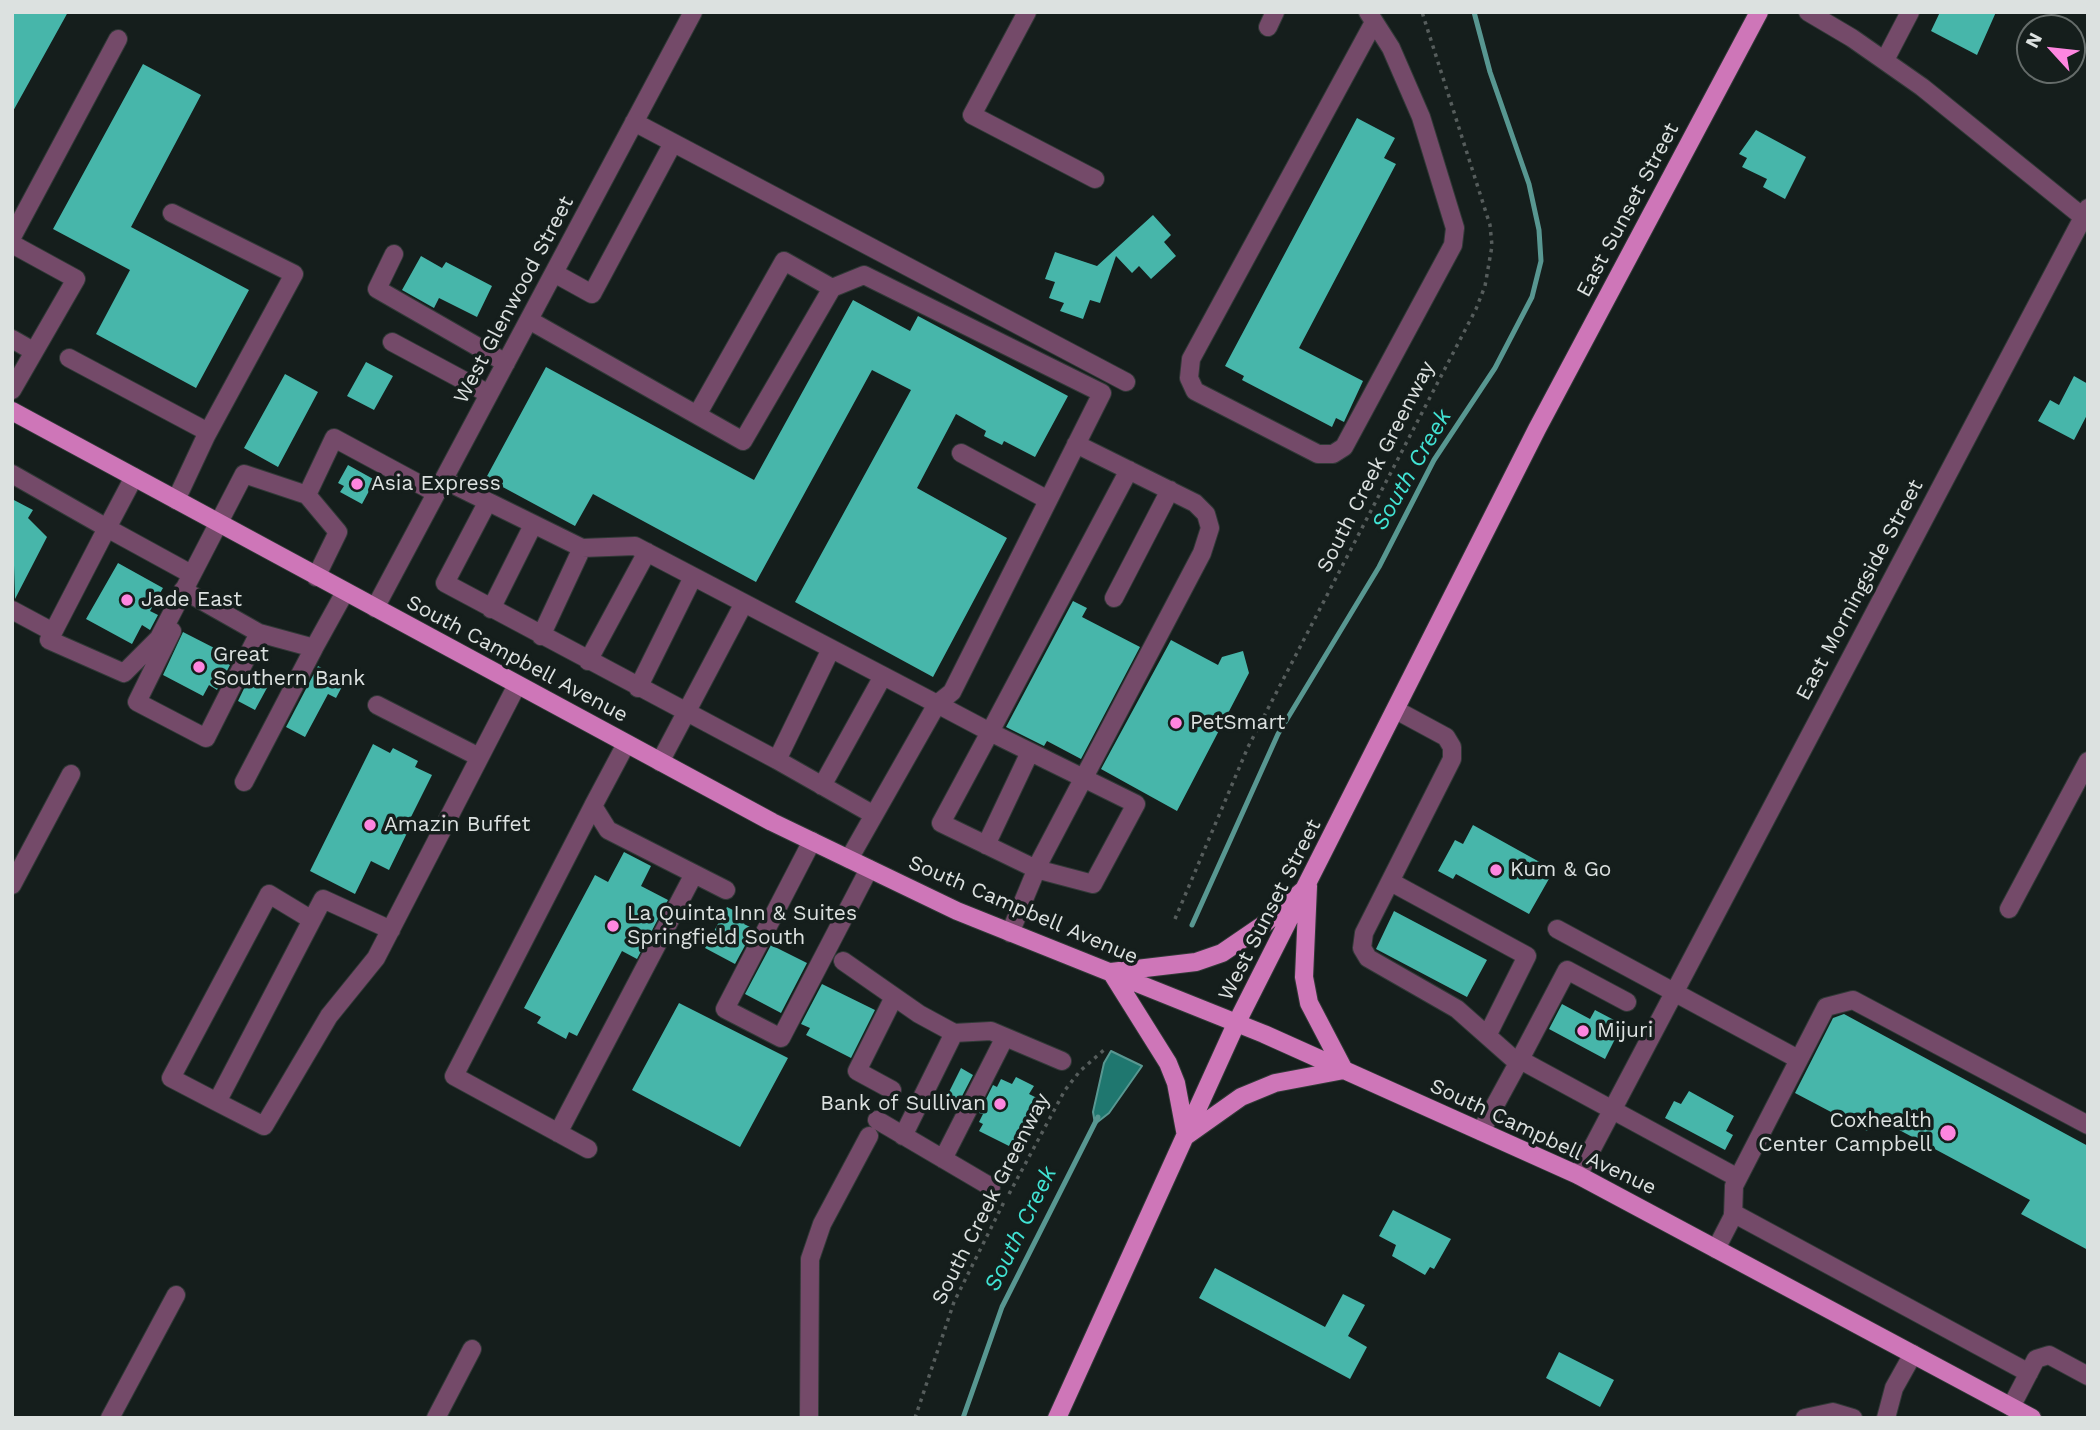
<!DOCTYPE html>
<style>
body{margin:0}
#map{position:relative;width:2100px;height:1430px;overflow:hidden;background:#151e1c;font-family:"Work Sans",sans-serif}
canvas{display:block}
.frame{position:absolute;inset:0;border:14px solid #dce1e0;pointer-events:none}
.north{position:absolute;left:2016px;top:14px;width:70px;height:70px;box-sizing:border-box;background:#151e1c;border:2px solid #656c6a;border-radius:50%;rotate:297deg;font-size:19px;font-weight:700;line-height:28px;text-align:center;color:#dce1e0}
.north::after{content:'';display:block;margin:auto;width:24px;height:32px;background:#fe86e0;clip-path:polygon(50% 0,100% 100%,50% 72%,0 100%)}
</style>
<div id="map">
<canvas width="2100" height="1430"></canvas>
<div class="frame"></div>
<div class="north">N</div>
</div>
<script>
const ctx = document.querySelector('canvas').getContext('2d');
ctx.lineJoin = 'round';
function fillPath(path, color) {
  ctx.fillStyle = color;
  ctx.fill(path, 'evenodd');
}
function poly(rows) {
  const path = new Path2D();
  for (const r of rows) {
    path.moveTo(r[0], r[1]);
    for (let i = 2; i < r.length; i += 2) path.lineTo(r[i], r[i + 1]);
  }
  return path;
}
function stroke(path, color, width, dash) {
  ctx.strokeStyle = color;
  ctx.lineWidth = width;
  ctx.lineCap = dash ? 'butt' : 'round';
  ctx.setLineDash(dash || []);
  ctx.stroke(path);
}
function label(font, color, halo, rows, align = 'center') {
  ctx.font = font + ' "Work Sans",sans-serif';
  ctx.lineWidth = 7;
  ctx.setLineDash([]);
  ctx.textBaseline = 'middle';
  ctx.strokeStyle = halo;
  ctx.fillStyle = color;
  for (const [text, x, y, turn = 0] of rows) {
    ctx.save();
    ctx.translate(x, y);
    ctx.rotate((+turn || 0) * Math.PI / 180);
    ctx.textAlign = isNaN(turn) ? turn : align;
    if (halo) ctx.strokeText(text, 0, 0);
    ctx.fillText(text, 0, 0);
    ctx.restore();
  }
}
const water = poly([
 [1111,1051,1142,1066,1109,1113,1095,1124,1093,1112,1104,1063,1111,1051]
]);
fillPath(water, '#1f776f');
stroke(water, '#589791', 2);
stroke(poly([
 [1192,925,1278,734,1379,567,1434,460,1495,368,1532,297,1541,261,1539,230,1529,184,1490,72,1474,12],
 [963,1418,1002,1307,1098,1117]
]), '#589791', 5);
fillPath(poly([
 [12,12,68,12,12,113],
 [1940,12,1996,12,1977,55,1931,31],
 [143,64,201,95,131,227,249,290,196,388,96,334,130,270,53,229],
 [1357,118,1395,138,1384,158,1396,164,1299,348,1363,381,1344,422,1336,418,1332,427,1242,380,1244,376,1225,366],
 [1756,130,1806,157,1785,199,1763,187,1767,179,1742,167,1747,158,1739,154],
 [1153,215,1171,235,1164,242,1176,256,1151,279,1139,266,1132,273,1116,256,1100,303,1090,300,1083,319,1060,311,1064,303,1049,298,1055,282,1045,279,1055,252,1097,266],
 [421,256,442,268,446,262,492,286,477,317,439,298,434,308,402,290],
 [853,300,910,331,918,316,1068,396,1035,457,1004,441,1002,445,984,436,986,431,956,414,917,488,1007,538,933,677,795,602,911,390,872,370,756,582,593,494,575,526,486,478,546,367,754,480],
 [366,362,393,376,374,410,347,396],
 [285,374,318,392,278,467,244,448],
 [2074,376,2088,384,2088,413,2074,440,2038,421,2050,400,2059,405],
 [348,465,375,480,362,504,340,492,344,486,338,483],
 [12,499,33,510,28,518,47,537,15,599],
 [118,563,163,588,150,611,158,615,150,630,142,625,132,644,86,619],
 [1073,601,1087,608,1082,617,1140,647,1081,759,1047,741,1044,746,1006,727],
 [183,632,228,655,224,661,230,665,217,690,209,685,203,696,163,675],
 [1171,640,1218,665,1222,657,1243,651,1249,673,1177,811,1101,769],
 [318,666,345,681,336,698,328,694,305,737,286,727],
 [250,676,268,686,255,710,238,701],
 [373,744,390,753,393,748,418,761,415,767,432,775,404,831,407,833,389,870,371,861,355,894,310,871],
 [1473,825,1554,870,1529,914,1456,874,1453,879,1438,871,1455,840,1463,844],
 [624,852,651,866,641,886,668,900,637,959,622,951,577,1036,569,1032,566,1039,537,1023,541,1017,524,1008,595,875,608,882],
 [727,907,747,917,744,924,754,929,735,964,705,948],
 [1394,911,1487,960,1467,997,1376,949],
 [771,945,807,963,781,1013,745,994],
 [822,984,875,1010,851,1058,806,1035,810,1028,801,1024],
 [679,1003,788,1058,740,1147,632,1090],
 [1562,1004,1590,1019,1595,1010,1614,1020,1609,1028,1618,1033,1605,1059,1549,1029],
 [1844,1014,2088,1146,2088,1250,2021,1214,2030,1200,1875,1117,1867,1131,1795,1093,1833,1018],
 [961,1068,973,1075,959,1102,947,1096],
 [1016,1077,1034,1086,1029,1094,1039,1099,1034,1109,1039,1115,1030,1131,1027,1129,1018,1143,1012,1140,1009,1146,979,1131,983,1124,979,1122,983,1114,979,1113,993,1085,997,1087,1001,1079,1012,1084],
 [1689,1091,1734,1116,1726,1131,1733,1135,1725,1150,1665,1118,1674,1101,1681,1104],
 [1393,1210,1451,1239,1434,1269,1430,1267,1425,1275,1392,1256,1396,1245,1379,1236],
 [1215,1268,1325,1327,1343,1294,1365,1305,1348,1336,1367,1347,1350,1379,1199,1298],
 [1559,1352,1614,1380,1600,1407,1546,1378]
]), '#47b6aa');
const minor = poly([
 [1027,12,972,115,1095,179],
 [1368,12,1391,48,1421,117,1455,228,1453,245,1344,447,1333,454,1318,454,1195,391,1189,378,1191,359,1373,24],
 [1808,12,1852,38,1922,87,2088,221],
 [1268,27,1275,12],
 [1885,60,1910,12],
 [634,122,1126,382],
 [172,213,294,274,206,436,176,500],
 [12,237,118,39],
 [12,244,76,279,12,390],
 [394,254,377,289,506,363],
 [554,273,592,294,673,143],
 [529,320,743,441,832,288,864,275,1102,393,952,692,937,704,990,732,1136,804,1093,884,1036,869,941,823,990,732,1129,470],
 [12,339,33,351],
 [392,342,489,394],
 [69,358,208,432],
 [697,415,784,261,832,288],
 [961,453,1048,500],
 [12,474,107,528,134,477],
 [444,480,582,548,635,546,937,704,849,859],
 [307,495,338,532,316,577],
 [487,503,445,583,777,760],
 [191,574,107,528,49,640,124,673,159,638,244,474,307,495,334,438,436,493],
 [183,590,259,633,314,648,345,592],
 [1114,598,1170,490],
 [375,608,693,12],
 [491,609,533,525],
 [12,610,53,632],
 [172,631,137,702,206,738,259,633],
 [541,636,582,548],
 [831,649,777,760,874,815],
 [588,661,647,552],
 [638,688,693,577],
 [377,705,479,757],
 [1396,710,1446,737,1452,747,1452,759,1364,933,1362,948,1368,958,1457,1009,1518,1063,1567,970,1627,1002],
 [626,744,593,806,608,830,726,890],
 [660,762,744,603],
 [244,782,314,648],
 [822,786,883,676],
 [812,841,725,1009,781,1038,869,869],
 [986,845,1030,752],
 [1391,882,1527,956,1488,1034],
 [12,885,71,774],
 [2009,909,2088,761],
 [312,920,323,899,391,930],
 [1557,929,1798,1059],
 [1010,933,1040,861,1202,553,1210,528,1206,514,1195,503,1076,444],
 [843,961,919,1014,954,1033,903,1136],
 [954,1033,991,1031,1062,1061],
 [892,1090,857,1071,894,997],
 [217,1102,312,920,269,894,171,1078,217,1102,264,1126,329,1016,376,958,517,685],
 [877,1120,991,1187],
 [1481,1131,1518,1063,1526,1063,1738,1178],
 [558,1133,694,874],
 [588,1149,454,1076,593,806],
 [943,1159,1005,1037],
 [1578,1175,2088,208],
 [1733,1213,2029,1373],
 [1716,1249,1733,1216,1734,1186,1826,1007,1853,1000,2088,1125],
 [2011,1407,2036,1359,2049,1355,2088,1376],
 [110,1418,176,1295],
 [436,1418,472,1349],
 [809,1418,810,1259,822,1224,869,1136],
 [1805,1418,1833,1412,1853,1418],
 [1886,1418,1894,1388,1913,1354]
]);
const major = poly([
 [12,411,772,822,957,911,1264,1034,1578,1175,2032,1418],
 [1308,886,1304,977,1309,1003,1344,1070,1275,1083,1241,1097,1186,1136,1176,1083,1168,1063,1111,972,1196,962,1222,953,1263,925,1308,886],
 [1057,1418,1236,1024,1537,429,1759,12]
]);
stroke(minor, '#313937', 20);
stroke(major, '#313937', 20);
stroke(poly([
 [1175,919,1248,747,1476,309,1485,286,1492,246,1490,225,1422,12],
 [1009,1194,1065,1090,1080,1071,1105,1049],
 [915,1418,954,1302,1005,1200]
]), '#565d5c', 3.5, [3.5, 5]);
stroke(minor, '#744a69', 18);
stroke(major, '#ce76b8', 18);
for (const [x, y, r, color] of [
 [357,484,7,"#fe86e0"],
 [127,600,7,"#fe86e0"],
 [199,667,7,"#fe86e0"],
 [1176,723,7,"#fe86e0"],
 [370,825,7,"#fe86e0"],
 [1496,870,7,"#fe86e0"],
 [613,926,7,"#fe86e0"],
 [1583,1031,7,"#fe86e0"],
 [1000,1104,7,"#fe86e0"],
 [1948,1133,9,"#fe86e0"]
]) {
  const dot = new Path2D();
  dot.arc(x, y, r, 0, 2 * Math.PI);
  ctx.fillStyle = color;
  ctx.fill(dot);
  stroke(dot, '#151e1c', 2.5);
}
label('21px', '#dce1e0', '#151e1c', [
 ["East Sunset Street",1628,210,-62],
 ["West Glenwood Street",514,300,-62],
 ["South Creek Greenway",1376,467,-63],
 ["East Morningside Street",1860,590,-62],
 ["South Campbell Avenue",517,659,28],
 ["South Campbell Avenue",1023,910,23],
 ["West Sunset Street",1270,910,-63],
 ["South Campbell Avenue",1543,1137,25],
 ["South Creek Greenway",991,1199,-63]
]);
label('21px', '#dce1e0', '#151e1c', [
 ["Asia Express",371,484],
 ["Jade East",141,600],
 ["Great",213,655],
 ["Southern Bank",213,679],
 ["PetSmart",1190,723],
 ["Amazin Buffet",384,825],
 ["Kum & Go",1510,870],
 ["La Quinta Inn & Suites",627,914],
 ["Springfield South",627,938],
 ["Mijuri",1597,1031],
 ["Bank of Sullivan",986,1104,"right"],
 ["Coxhealth",1932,1121,"right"],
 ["Center Campbell",1932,1145,"right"]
], 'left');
label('italic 23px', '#41e3d4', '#151e1c', [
 ["South Creek",1412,470,-60],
 ["South Creek",1021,1229,-64]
]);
</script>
